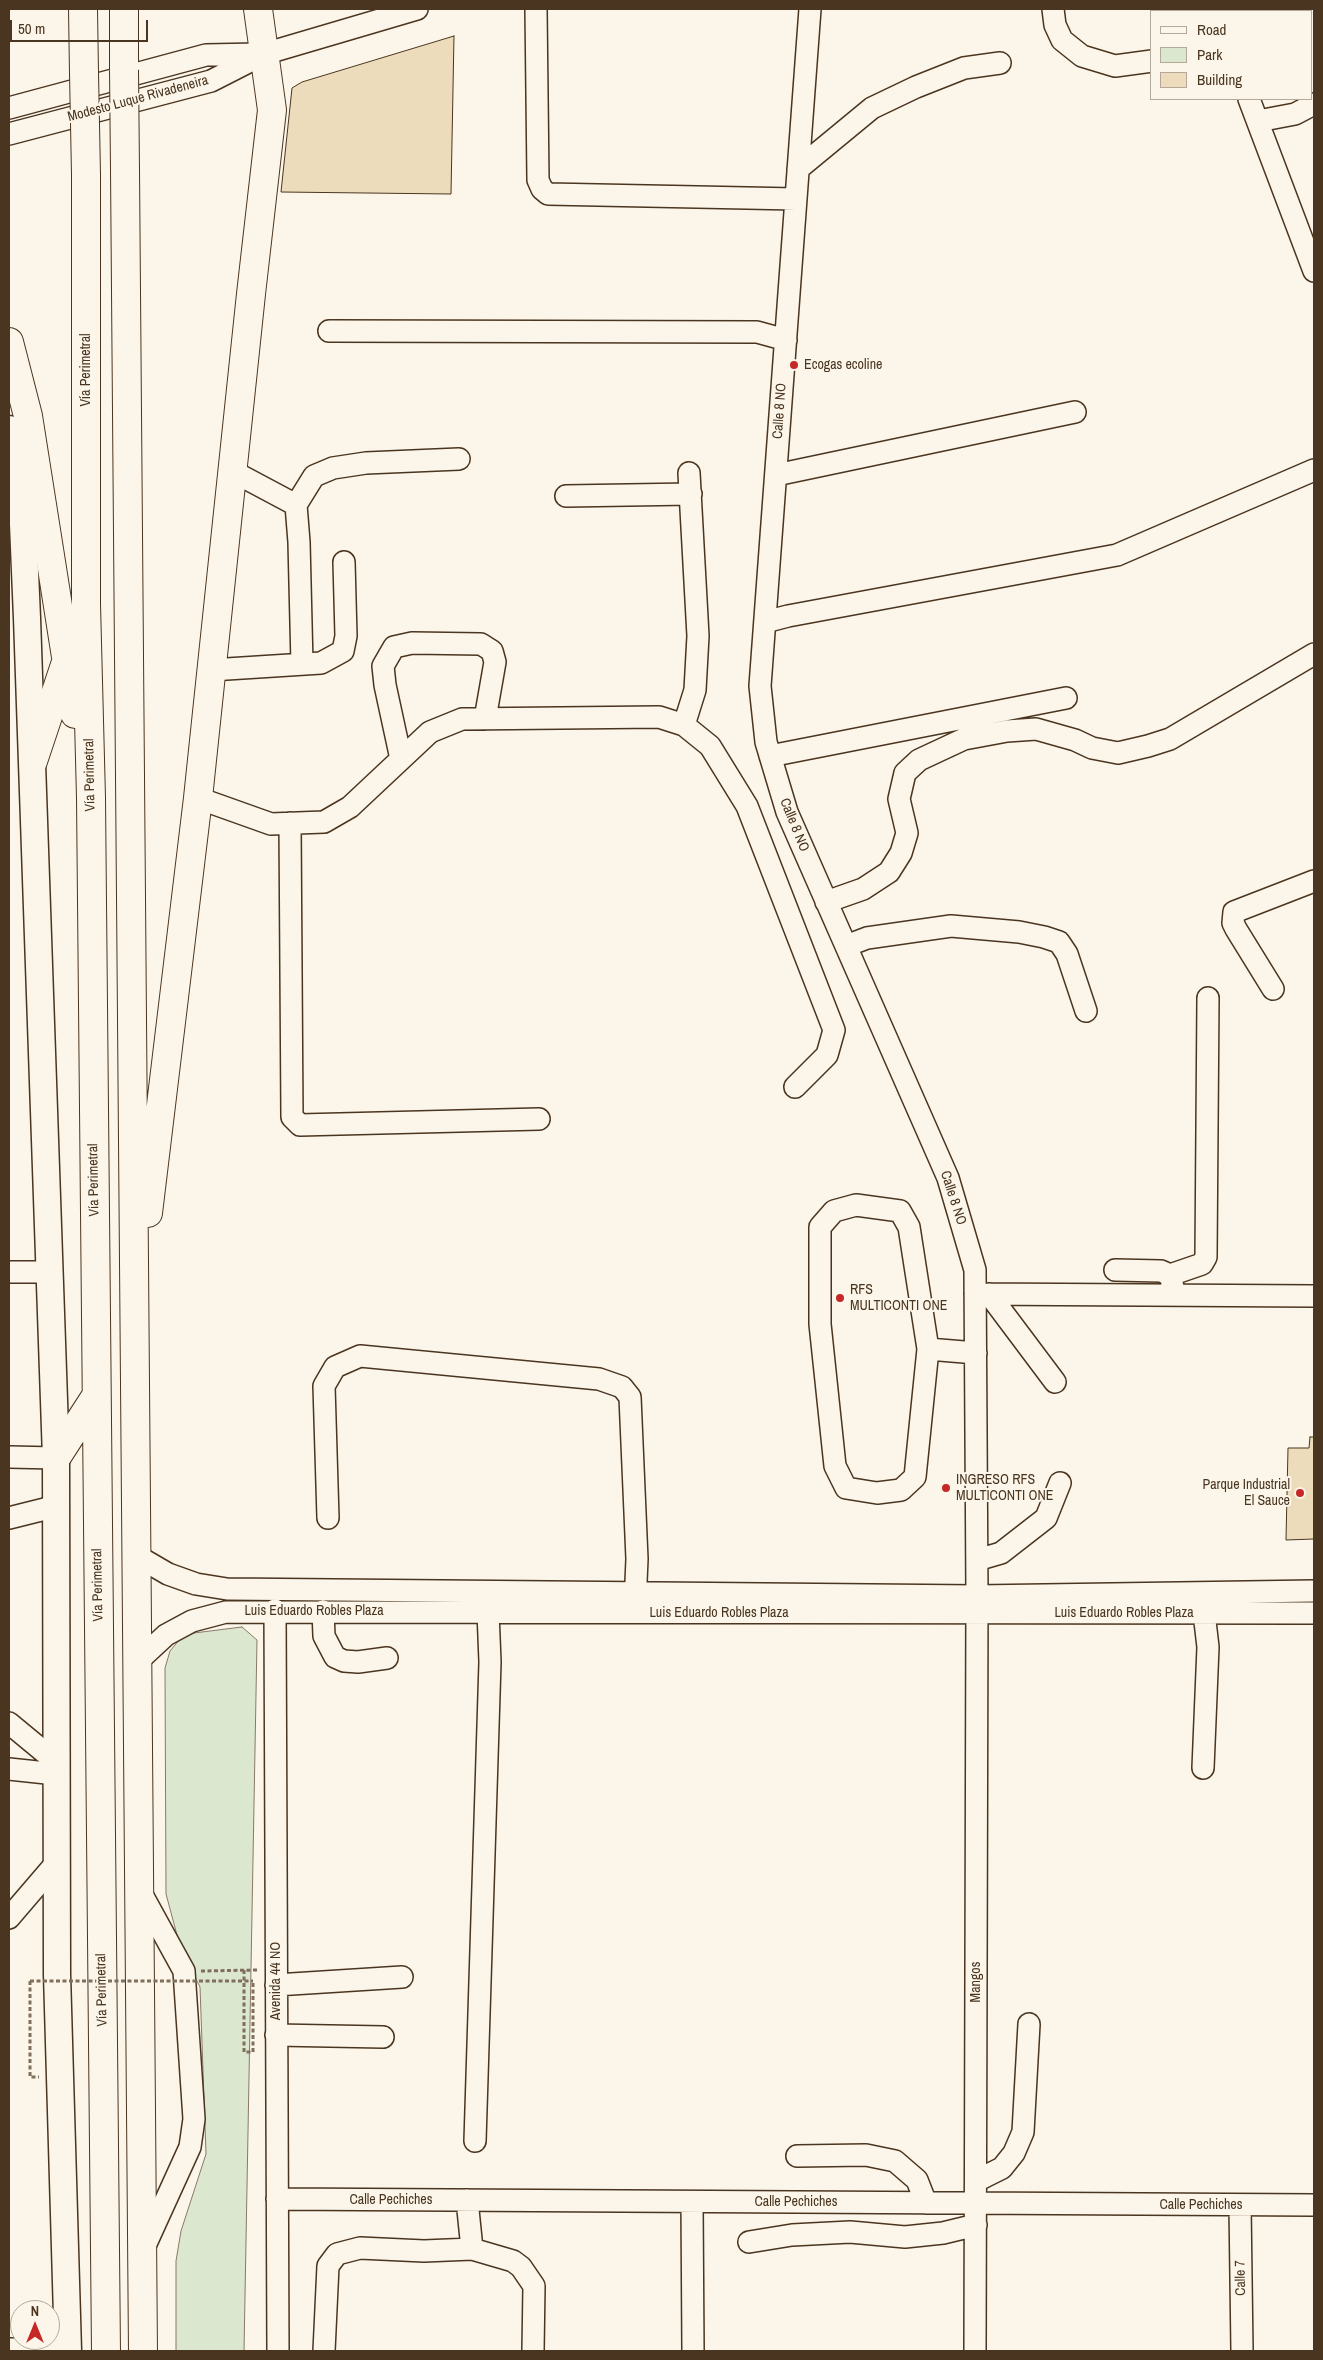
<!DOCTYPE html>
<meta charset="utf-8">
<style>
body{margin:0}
#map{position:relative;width:1323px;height:2360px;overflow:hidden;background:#fbf6e9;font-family:"Archivo Narrow",sans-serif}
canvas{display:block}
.frame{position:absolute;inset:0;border:10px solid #4a3520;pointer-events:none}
.legend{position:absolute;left:1150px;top:10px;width:162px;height:90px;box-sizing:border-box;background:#fbf6e9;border:1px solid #b4a999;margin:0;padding:6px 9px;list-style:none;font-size:15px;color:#4a3520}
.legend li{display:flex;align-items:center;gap:10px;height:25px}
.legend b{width:25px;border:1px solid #b4a999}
.north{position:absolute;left:10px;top:2300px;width:50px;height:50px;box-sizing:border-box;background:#fbf6e9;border:1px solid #b4a999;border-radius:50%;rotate:0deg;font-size:14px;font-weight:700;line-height:20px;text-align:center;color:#4a3520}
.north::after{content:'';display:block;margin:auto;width:18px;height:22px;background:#c62828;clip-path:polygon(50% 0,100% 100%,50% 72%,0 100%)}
.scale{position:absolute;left:10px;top:20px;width:138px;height:22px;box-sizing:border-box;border:2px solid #4a3520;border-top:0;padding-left:6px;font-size:15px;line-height:18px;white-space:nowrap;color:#4a3520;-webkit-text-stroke:4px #fbf6e9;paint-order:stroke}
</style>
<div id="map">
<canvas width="1323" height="2360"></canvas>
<div class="frame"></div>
<ul class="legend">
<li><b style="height:6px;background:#fbf6e9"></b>Road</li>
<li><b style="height:14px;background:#dce7d0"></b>Park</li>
<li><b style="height:14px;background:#ecdcbc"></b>Building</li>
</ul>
<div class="north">N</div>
<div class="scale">50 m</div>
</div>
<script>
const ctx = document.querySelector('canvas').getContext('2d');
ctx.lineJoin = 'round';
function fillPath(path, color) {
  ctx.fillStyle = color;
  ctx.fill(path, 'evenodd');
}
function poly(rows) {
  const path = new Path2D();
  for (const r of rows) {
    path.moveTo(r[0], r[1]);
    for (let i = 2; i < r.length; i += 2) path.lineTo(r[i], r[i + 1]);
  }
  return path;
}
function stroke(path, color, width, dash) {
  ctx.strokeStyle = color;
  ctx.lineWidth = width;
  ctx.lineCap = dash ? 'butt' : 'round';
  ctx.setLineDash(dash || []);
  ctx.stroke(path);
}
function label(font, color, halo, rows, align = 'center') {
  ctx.font = font + ' "Archivo Narrow",sans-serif';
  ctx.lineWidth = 4;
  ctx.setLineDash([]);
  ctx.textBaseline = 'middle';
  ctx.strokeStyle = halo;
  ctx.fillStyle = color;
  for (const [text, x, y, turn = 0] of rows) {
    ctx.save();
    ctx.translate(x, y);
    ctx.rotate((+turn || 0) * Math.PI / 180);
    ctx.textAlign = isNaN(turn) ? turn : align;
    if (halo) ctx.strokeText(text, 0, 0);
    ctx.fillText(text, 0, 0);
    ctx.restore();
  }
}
const green = poly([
 [242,1627,257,1640,244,2351,176,2351,176,2261,181,2231,206,2154,200,1987,181,1950,166,1894,165,1668,170,1651,180,1639,194,1633,242,1627]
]);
fillPath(green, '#dce7d0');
stroke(green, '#887966', 1);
const building = poly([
 [454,36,451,194,281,192,292,88,302,82,454,36],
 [1310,1437,1314,1437,1314,1539,1286,1540,1288,1448,1309,1448,1310,1437]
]);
fillPath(building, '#ecdcbc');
stroke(building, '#4a3520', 1);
const minor = poly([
 [536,9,538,180,542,189,548,194,796,199],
 [810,9,760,686,766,742,787,812,948,1178,975,1270,977,1596,975,2351],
 [1053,9,1055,25,1062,40,1082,56,1115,66,1152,61],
 [1215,9,1216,11],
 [1249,99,1314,271],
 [9,108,206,55,258,54],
 [1258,121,1295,114,1314,104],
 [9,134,211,81,264,54,417,9],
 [798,169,872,108,916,87,964,68,1000,63],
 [329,331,757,332,786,340],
 [234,472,296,505,299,542,302,664],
 [776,475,1075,412],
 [566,496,691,494],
 [296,505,314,476,333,468,366,463,459,459],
 [765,622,788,616,1117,555,1314,470],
 [211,670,321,663,343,651,346,636,344,562],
 [684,725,695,690,698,636,689,473],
 [770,756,1066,698],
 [401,759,385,685,383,666,394,647,412,643,481,644,492,651,495,662,485,719],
 [198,798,271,824,324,822,350,807,430,732,462,719,659,717,684,725,710,746,747,806,834,1030,827,1055,795,1087],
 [290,823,292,1117,300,1125,539,1119],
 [826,902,863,889,889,872,901,853,907,833,899,799,905,773,919,760,964,739,1007,731,1036,729,1075,740,1092,748,1118,753,1148,746,1170,739,1314,654],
 [846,946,867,938,951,926,1019,932,1044,937,1059,942,1067,954,1086,1011],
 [1273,989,1236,929,1233,923,1234,912,1314,881],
 [856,1205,900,1211,909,1227,928,1349,915,1477,901,1490,877,1493,846,1488,835,1466,820,1324,820,1227,834,1211,856,1205],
 [1115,1270,1161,1271,1170,1275,1173,1287],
 [9,1272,50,1272],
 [1170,1275,1202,1264,1206,1257,1208,998],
 [975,1294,1314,1296],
 [989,1294,1055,1382],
 [928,1349,976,1353],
 [9,1457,56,1458],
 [9,1518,57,1506],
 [328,1518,324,1386,335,1367,360,1356,599,1379,622,1387,630,1397,637,1559,635,1605],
 [137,1556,168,1574,196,1584,227,1589,977,1596,1314,1591],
 [977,1560,1001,1553,1046,1518,1060,1483],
 [275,1610,278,2351],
 [323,1611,324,1636,335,1657,344,1661,358,1662,387,1658],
 [139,1660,166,1635,192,1621,226,1612,1314,1613],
 [9,1723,55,1761],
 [1203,1768,1208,1647,1204,1613],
 [9,1769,56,1774],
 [140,1891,184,1971,194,2119,190,2147,144,2248],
 [9,1918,57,1862],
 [276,1985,402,1977],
 [276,2035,383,2037],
 [475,2141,490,1662,488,1612],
 [797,2156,866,2155,895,2161,917,2180,926,2203],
 [976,2181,1002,2168,1014,2153,1023,2132,1029,2024],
 [277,2199,1314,2205],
 [467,2200,472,2249,513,2261,521,2267,534,2286,533,2351],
 [692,2202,693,2351],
 [1240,2205,1242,2351],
 [749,2242,792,2235,850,2232,905,2237,943,2233,976,2225],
 [9,2349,68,2349],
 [324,2351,328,2266,337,2254,360,2248,424,2251,472,2249]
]);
const major = poly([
 [9,429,16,462,23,524,27,618,56,1458,57,1974,68,2351]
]);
const highway = poly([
 [83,9,84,73],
 [124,9,124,70],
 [125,170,143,2351],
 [86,175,86,604,91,798,106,2351],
 [9,342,28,416,75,714],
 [33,761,65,665],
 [148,1213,198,798,251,294,272,110,258,9],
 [56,1458,96,1396]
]);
stroke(minor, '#4a3520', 24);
stroke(major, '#4a3520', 29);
stroke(highway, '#4a3520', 30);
stroke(poly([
 [244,1970,244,2052,253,2052,253,1981],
 [201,1971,258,1970],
 [30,1981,30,2077,39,2077]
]), '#7f6f5c', 3, [4, 2.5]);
stroke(minor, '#fbf6e9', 21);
stroke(major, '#fbf6e9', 26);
stroke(highway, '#fbf6e9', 28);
const highwayBridge = poly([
 [124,70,125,170],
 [84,73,86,175]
]);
stroke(highwayBridge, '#4a3520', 30, []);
stroke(poly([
 [30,1981,253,1981]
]), '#7f6f5c', 3, [4, 2.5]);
stroke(highwayBridge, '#fbf6e9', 28);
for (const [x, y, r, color] of [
 [794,365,5,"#c62828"],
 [840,1298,5,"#c62828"],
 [946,1488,5,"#c62828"],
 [1300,1493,5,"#c62828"]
]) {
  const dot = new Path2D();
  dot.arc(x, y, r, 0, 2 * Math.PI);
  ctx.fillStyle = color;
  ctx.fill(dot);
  stroke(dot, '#fbf6e9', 2);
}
label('14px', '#4a3520', '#fbf6e9', [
 ["Modesto Luque Rivadeneira",138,99,-15],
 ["Vía Perimetral",86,370,-90],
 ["Calle 8 NO",780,411,-86],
 ["Vía Perimetral",90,775,-91],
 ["Calle 8 NO",794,825,68],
 ["Vía Perimetral",94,1180,-91],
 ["Calle 8 NO",953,1198,72],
 ["Vía Perimetral",98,1585,-91],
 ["Luis Eduardo Robles Plaza",314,1611],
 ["Luis Eduardo Robles Plaza",719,1613],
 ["Luis Eduardo Robles Plaza",1124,1613],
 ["Avenida 44 NO",276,1981,-90],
 ["Mangos",976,1982,-90],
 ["Vía Perimetral",102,1990,-91],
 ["Calle Pechiches",391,2200],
 ["Calle Pechiches",796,2202],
 ["Calle Pechiches",1201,2205],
 ["Calle 7",1241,2278,-91]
]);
label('14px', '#4a3520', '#fbf6e9', [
 ["Ecogas ecoline",804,365],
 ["RFS",850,1290],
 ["MULTICONTI ONE",850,1306],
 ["INGRESO RFS",956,1480],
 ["MULTICONTI ONE",956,1496],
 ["Parque Industrial",1290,1485,"right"],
 ["El Sauce",1290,1501,"right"]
], 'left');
</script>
